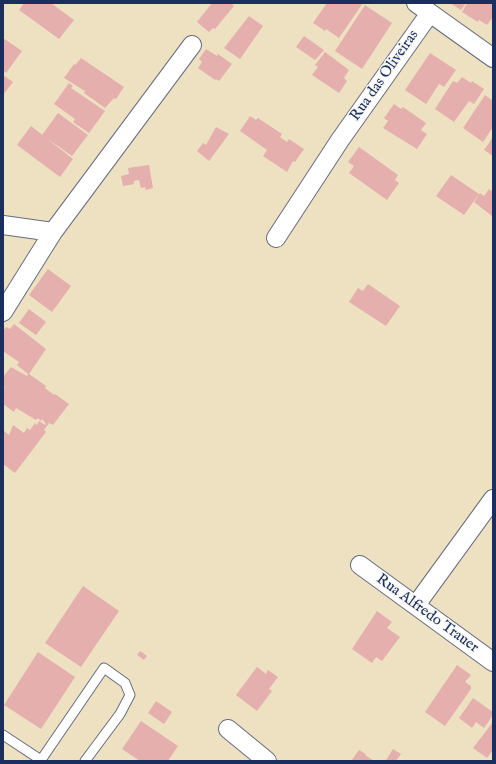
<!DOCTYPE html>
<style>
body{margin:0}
#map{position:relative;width:496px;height:764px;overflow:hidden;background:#ede1c1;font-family:"IM FELL English",serif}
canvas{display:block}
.frame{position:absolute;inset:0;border:4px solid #1b2f5e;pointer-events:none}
</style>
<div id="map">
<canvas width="496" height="764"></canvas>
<div class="frame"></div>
</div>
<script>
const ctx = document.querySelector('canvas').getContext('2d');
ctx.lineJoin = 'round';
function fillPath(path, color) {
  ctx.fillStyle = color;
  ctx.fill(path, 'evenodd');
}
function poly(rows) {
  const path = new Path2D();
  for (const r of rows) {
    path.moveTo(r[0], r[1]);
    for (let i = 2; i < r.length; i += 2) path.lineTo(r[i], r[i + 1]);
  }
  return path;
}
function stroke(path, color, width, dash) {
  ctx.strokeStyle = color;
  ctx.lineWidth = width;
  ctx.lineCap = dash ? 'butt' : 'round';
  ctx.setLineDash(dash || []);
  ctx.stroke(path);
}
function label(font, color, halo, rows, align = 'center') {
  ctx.font = font + ' "IM FELL English",serif';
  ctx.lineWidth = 3;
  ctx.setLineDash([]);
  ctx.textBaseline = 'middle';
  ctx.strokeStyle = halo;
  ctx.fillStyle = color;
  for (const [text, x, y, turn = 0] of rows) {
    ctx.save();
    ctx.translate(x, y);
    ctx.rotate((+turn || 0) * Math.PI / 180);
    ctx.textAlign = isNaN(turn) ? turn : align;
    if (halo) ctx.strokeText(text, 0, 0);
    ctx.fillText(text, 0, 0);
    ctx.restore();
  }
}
fillPath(poly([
 [24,3,51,3,74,20,59,39,19,10],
 [212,3,231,3,234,6,215,29,213,28,209,32,197,22],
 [327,3,363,3,339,38,326,29,325,31,313,23],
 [450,3,466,3,461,10],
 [467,3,493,3,493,17,487,25,479,20,478,22,462,12],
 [365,5,392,23,362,69,335,51],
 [249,16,263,26,240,59,224,48],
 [304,36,324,50,315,60,296,47],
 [3,38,22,51,6,73,3,71],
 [206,49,217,56,218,54,232,64,219,81,216,79,215,80,198,68,202,62,199,59],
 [325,52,349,70,344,78,347,81,339,93,312,75,318,67,315,65],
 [430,53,456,70,444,87,439,84,426,104,405,90],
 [81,58,124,87,116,99,114,98,105,108,84,93,85,91,64,78,74,64,75,65],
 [3,75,13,82,3,95],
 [462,77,471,83,472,81,484,89,474,104,469,101,454,122,435,109,453,81,457,83],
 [69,83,73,86,71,88,105,111,89,133,73,122,75,119,54,104],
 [485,95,493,101,493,127,483,142,463,128],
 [394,104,401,109,403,107,426,123,421,130,427,134,417,149,383,128,388,121,384,118],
 [58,113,88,135,72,156,42,135],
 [250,116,256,120,258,118,282,134,280,137,287,142,289,139,304,149,295,162,293,161,287,172,263,156,267,150,240,131],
 [31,126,73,159,60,177,17,145],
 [216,127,229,134,209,161,197,151,203,143,206,145],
 [493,137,493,156,484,150],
 [359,147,398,175,395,180,399,183,387,200,349,173,354,166,348,162],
 [149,165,153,188,146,190,145,187,141,188,139,180,134,181,134,184,123,186,121,176,129,174,128,168],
 [451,175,479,194,464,215,436,196],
 [489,189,493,192,492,216,474,202,480,193,484,196],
 [48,269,71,286,52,312,29,295],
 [368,284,400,306,386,326,349,302,358,288,363,291],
 [29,309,46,322,36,335,19,323],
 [14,324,46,349,29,374,46,386,45,388,54,395,55,394,69,404,53,425,49,423,44,430,46,432,15,473,3,464,3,433,4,431,9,435,13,425,24,433,27,428,30,430,35,423,37,425,39,421,45,425,46,424,42,419,41,421,38,418,36,420,16,408,14,412,3,404,3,391,5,387,3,386,3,377,11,367,27,376,28,374,17,365,19,362,3,351,3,331,6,327,10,329],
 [83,586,119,611,81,667,45,643],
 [377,611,392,622,387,628,400,637,382,661,376,657,372,663,352,649],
 [140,651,147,656,144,660,137,655],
 [38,652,75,677,41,729,4,705],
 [457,665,471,675,465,682,471,686,471,689,445,726,425,712],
 [257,667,266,674,268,670,278,677,269,689,272,691,257,711,236,695],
 [473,698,493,712,493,715,484,728,476,722,472,728,459,718],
 [156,701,172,712,164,724,148,713],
 [141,721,178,746,168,761,140,761,122,749],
 [493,722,493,750,487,758,473,748],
 [393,749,401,754,396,761,388,761,386,760],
 [359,750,366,754,365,755,374,761,351,761]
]), '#e5afad');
const service = poly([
 [3,735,41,760,104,668,125,683,130,695,120,714,85,761]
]);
const minor = poly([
 [416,3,493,58],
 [3,225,53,232],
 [276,238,340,140,430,13],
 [3,312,53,232,192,45],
 [360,565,493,662],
 [416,605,493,499],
 [228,729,267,761]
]);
stroke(service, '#646d81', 11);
stroke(minor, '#646d81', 20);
stroke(service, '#fff', 9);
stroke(minor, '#fff', 18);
label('15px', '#1b2f5e', '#f6f6f2', [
 ["Rua das Oliveiras",385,76,-55],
 ["Rua Alfredo Trauer",427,614,36]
]);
</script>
